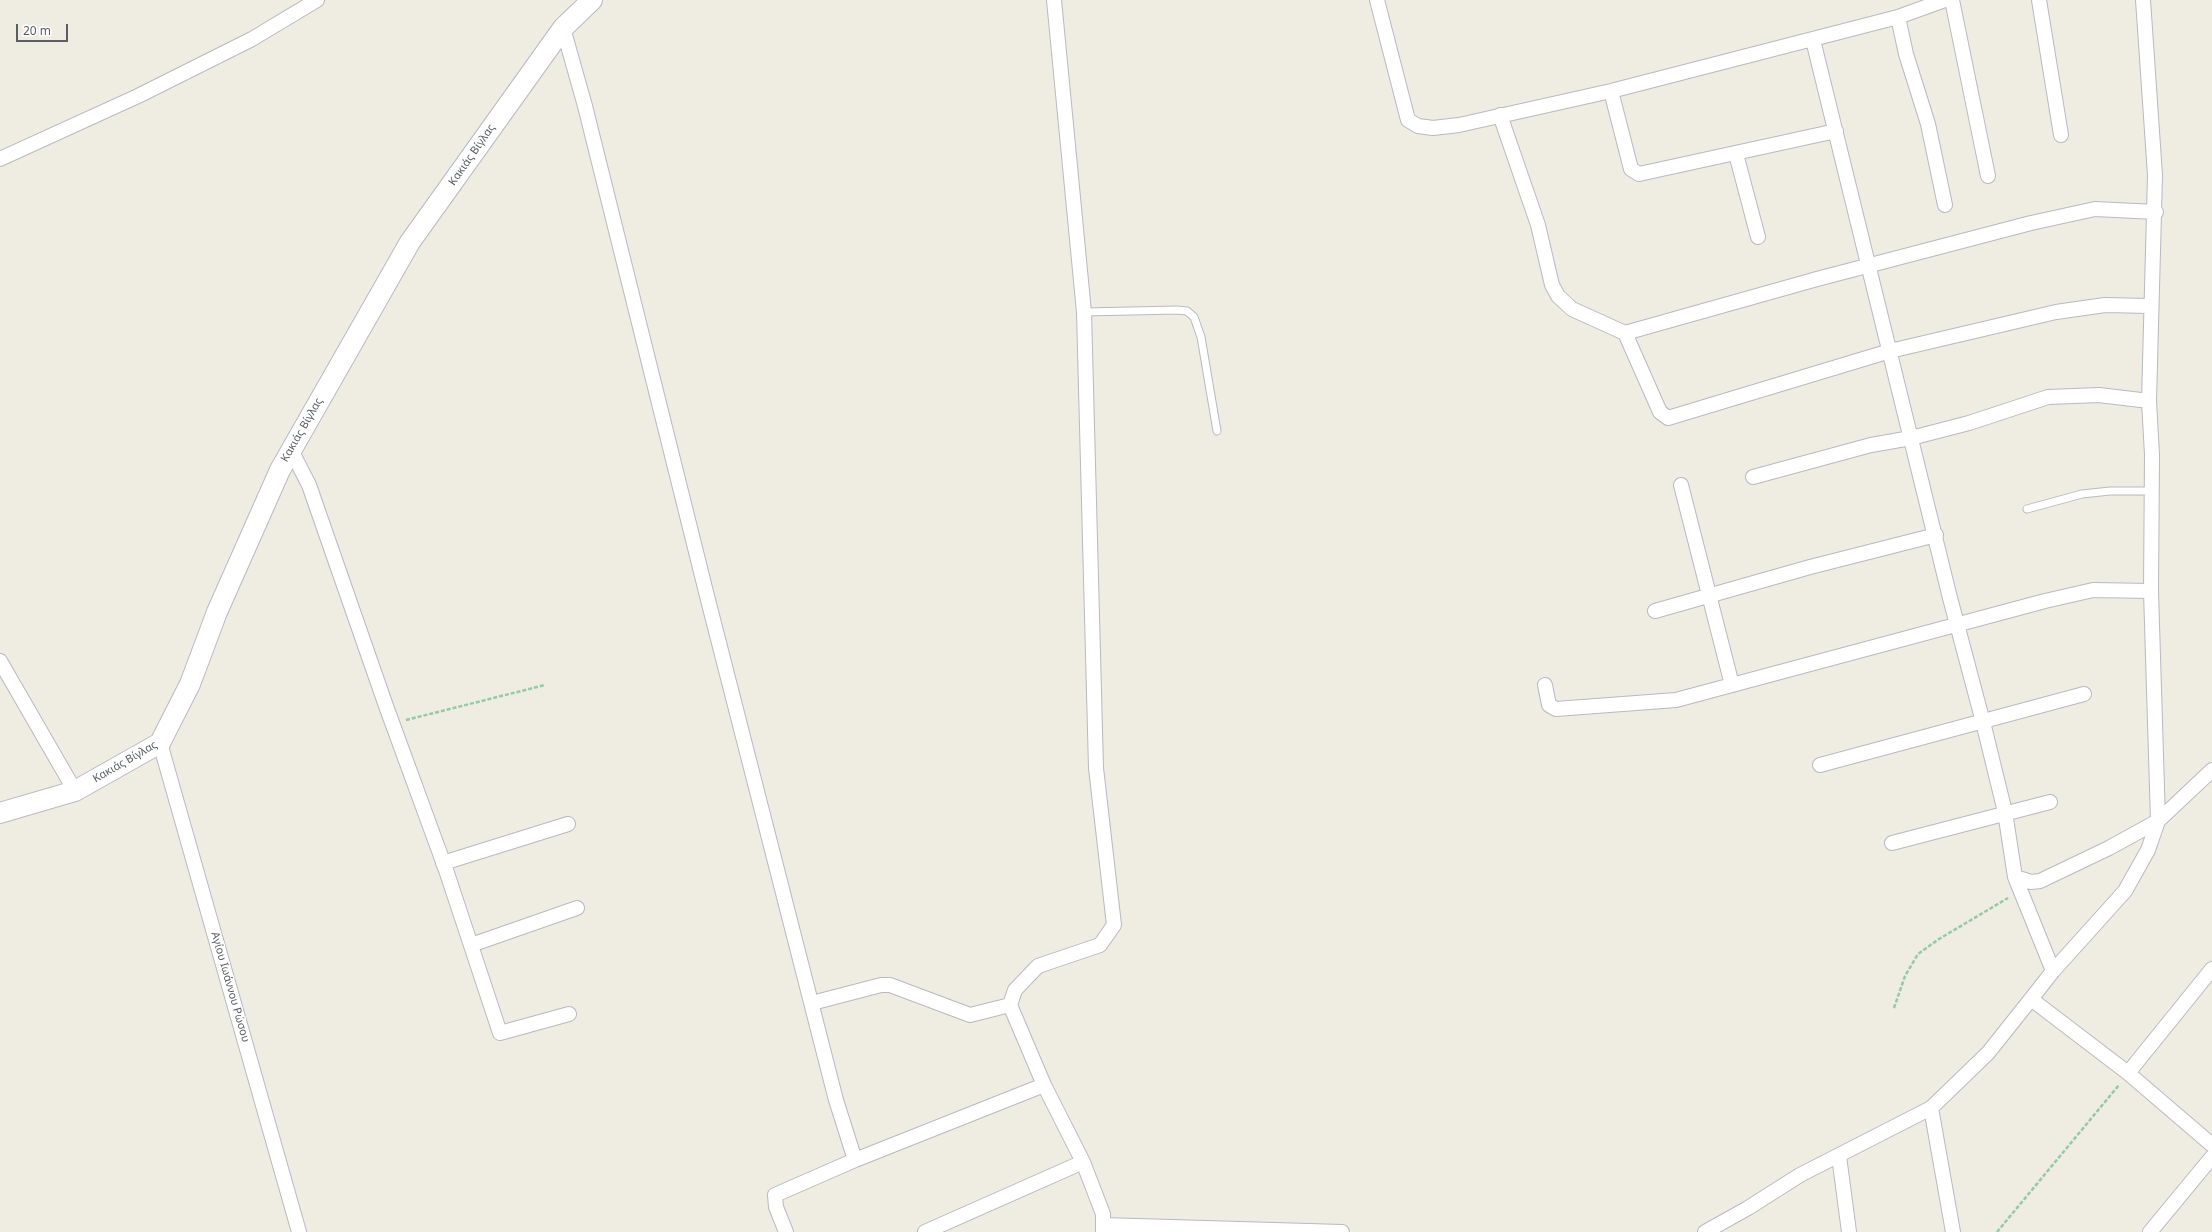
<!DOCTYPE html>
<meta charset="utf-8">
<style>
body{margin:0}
#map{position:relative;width:2212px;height:1232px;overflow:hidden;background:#efece2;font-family:"Noto Sans",sans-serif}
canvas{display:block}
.scale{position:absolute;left:16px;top:24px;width:52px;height:18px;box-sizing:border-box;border:2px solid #5a5e64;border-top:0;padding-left:5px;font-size:12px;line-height:14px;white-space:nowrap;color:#5a5e64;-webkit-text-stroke:3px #fff;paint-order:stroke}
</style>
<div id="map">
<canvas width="2212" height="1232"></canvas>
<div class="scale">20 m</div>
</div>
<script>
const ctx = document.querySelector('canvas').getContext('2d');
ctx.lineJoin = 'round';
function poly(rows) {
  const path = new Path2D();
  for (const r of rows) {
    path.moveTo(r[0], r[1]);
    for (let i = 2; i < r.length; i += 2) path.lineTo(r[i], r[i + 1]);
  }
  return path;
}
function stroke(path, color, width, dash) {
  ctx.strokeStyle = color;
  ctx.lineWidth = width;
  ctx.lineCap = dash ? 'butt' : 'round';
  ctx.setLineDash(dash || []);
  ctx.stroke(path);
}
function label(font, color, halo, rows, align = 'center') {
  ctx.font = font + ' "Noto Sans",sans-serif';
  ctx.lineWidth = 3;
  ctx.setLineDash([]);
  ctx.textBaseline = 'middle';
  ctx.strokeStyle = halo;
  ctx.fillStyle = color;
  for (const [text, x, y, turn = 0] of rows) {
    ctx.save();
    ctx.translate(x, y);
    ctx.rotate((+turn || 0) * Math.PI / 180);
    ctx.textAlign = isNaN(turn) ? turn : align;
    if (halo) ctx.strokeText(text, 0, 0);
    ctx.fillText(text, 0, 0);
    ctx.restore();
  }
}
const lane = poly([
 [1084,312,1177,310,1187,311,1194,317,1201,337,1217,431],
 [2027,509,2082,494,2110,491,2151,491]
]);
const street = poly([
 [1054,0,1084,312,1096,768,1114,925,1100,945,1038,966,1015,990,1010,1005,1044,1085,1083,1162,1103,1214,1103,1232],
 [1377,0,1408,120,1418,126,1433,128,1459,125,1611,91,1898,17,1945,0],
 [1952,0,1988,176],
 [2039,0,2061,135],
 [2143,0,2155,175,2149,401,2152,455,2151,591,2158,821,2148,850,2125,891,2053,971,2031,999,2128,1073,2212,969],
 [1898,17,1906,54,1928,124,1945,205],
 [563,28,585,106,707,596,836,1100,855,1160],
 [1813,40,1950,598,1983,722,2005,812,2015,877,2031,882,2040,881,2109,848,2158,821,2212,770],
 [1611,91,1631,169,1639,174,1836,131],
 [1500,115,1538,225,1552,285,1558,296,1572,309,1625,333,1817,279,2031,223,2095,209,2156,212],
 [1736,154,1758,237],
 [0,159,138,96,252,39,317,0],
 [1625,333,1660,412,1668,418,1890,351,2056,312,2105,305,2150,306],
 [291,450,309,485,386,706,446,870,500,1033,569,1014],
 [1753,477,1871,445,1911,438,1969,423,2048,397,2099,395,2149,401],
 [1681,485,1732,685],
 [1655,611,1810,567,1936,535],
 [0,661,75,791],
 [1545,685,1549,705,1556,709,1676,700,2045,601,2093,590,2151,591],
 [160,743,299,1232],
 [1820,765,2084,694],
 [1892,843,2050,802],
 [443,863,568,824],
 [2015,877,2053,971],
 [471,945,577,908],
 [812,1003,881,985,890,985,970,1015,1010,1005],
 [2128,1073,2212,1145],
 [1839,1156,1849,1232],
 [1103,1225,1342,1232],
 [786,1232,776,1207,775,1195,855,1160,1044,1085],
 [925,1232,1083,1162],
 [1705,1232,1748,1208,1800,1175,1931,1108],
 [1953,1232,1931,1108,1988,1053,2031,999],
 [2150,1232,2212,1157]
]);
const secondary = poly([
 [0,813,75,791,160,743,190,684,217,612,280,470,410,242,563,28,592,0]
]);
stroke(lane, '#b7babf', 9);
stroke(street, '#b7babf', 16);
stroke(secondary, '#b7bbc2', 22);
stroke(poly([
 [406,720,545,685],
 [1894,1008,1905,976,1918,954,1939,939,2008,898],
 [1997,1232,2119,1085]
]), '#94caa4', 2.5, [4, 2]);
stroke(lane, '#fff', 7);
stroke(street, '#fff', 14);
stroke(secondary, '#fff', 20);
label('11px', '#5a5e64', '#fff', [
 ["Κακιάς Βίγλας",472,155,-55],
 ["Κακιάς Βίγλας",302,430,-60],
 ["Κακιάς Βίγλας",125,762,-30],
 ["Αγίου Ιωάννου Ρώσου",230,987,74]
]);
</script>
